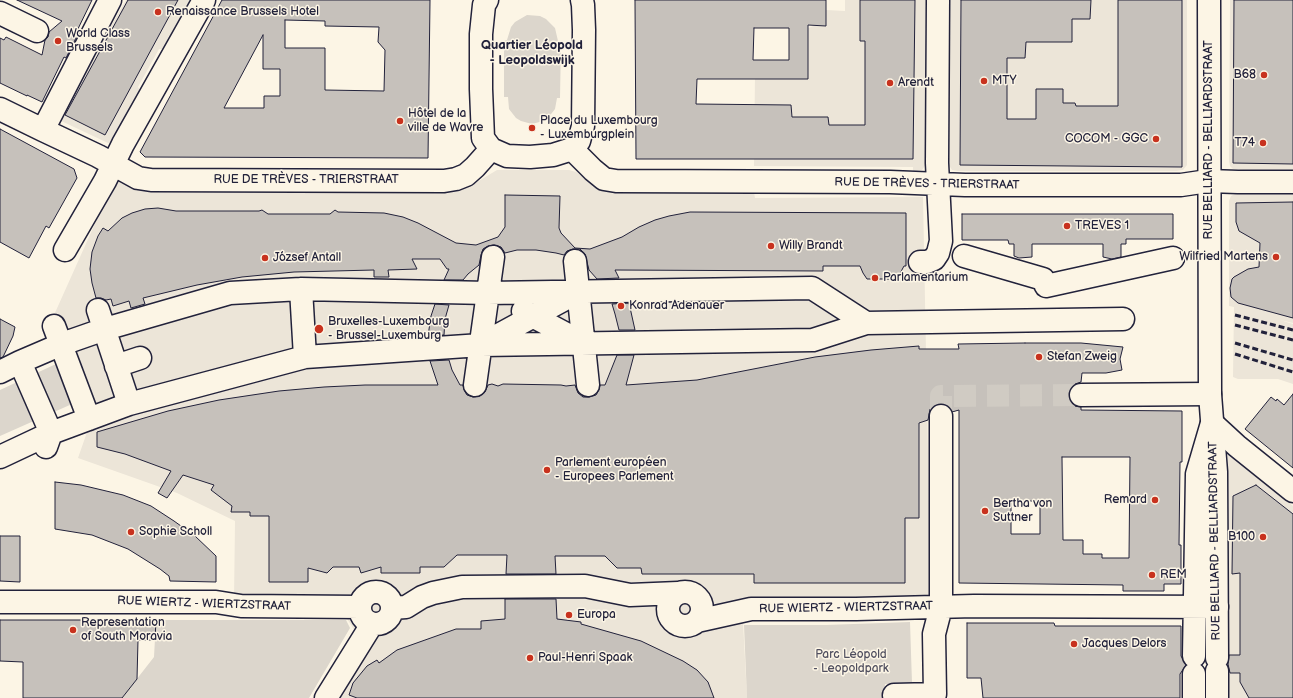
<!DOCTYPE html>
<meta charset="utf-8">
<style>
body{margin:0}
canvas{display:block;background:#fcf5e5}
</style>
<canvas width="1293" height="698"></canvas>
<script>
const ctx = document.querySelector('canvas').getContext('2d');
ctx.lineJoin = 'round';
function fillPath(path, color) {
  ctx.fillStyle = color;
  ctx.fill(path, 'evenodd');
}
function poly(rows) {
  const path = new Path2D();
  for (const r of rows) {
    if (r.length === 3) {
      path.moveTo(r[0] + r[2], r[1]);
      path.arc(r[0], r[1], r[2], 0, 2 * Math.PI);
      continue;
    }
    path.moveTo(r[0], r[1]);
    for (let i = 2; i < r.length; i += 2) path.lineTo(r[i], r[i + 1]);
  }
  return path;
}
function stroke(path, color, width, dash) {
  ctx.strokeStyle = color;
  ctx.lineWidth = width;
  ctx.lineCap = dash ? 'butt' : 'round';
  ctx.setLineDash(dash || []);
  ctx.stroke(path);
}
function label(font, color, halo, rows, align = 'center') {
  ctx.font = font + ' "Balsamiq Sans",sans-serif';
  ctx.lineWidth = 3;
  ctx.setLineDash([]);
  ctx.textBaseline = 'middle';
  ctx.strokeStyle = halo;
  ctx.fillStyle = color;
  for (const [text, x, y, turn = 0] of rows) {
    ctx.save();
    ctx.translate(x, y);
    ctx.rotate((+turn || 0) * Math.PI / 180);
    ctx.textAlign = isNaN(turn) ? turn : align;
    if (halo) ctx.strokeText(text, 0, 0);
    ctx.fillText(text, 0, 0);
    ctx.restore();
  }
}
fillPath(poly([
 [126,0,191,0,165,48,163,49,159,49,138,87,141,92,112,142,108,143,57,119],
 [845,0,1187,0,1187,165,1183,170,1176,171,958,171,952,170,947,162,926,164,922,170,913,172,913,167,754,166,755,73,789,60,790,28,808,28,817,25,826,10,845,11],
 [1230,0,1293,0,1293,323,1280,320,1293,324,1293,384,1278,379,1238,379,1233,377,1234,307,1229,306,1229,201,1231,196,1235,194,1244,193,1244,170,1233,169,1230,166,1229,161],
 [497,170,569,170,576,172,601,191,638,191,640,193,754,192,755,198,923,197,931,613,743,622,747,698,333,698,358,636,337,603,234,601,235,521,177,493,78,458,93,415,54,315,115,179,138,188,165,189,459,190,467,188],
 [1228,447,1264,475,1261,480,1293,506,1293,698,1228,698]
]), '#ece5d8');
fillPath(poly([
 [527,15,540,16,546,19,555,28,558,41,561,41,560,98,557,98,555,109,548,118,543,121,532,124,521,121,516,118,509,109,508,97,504,97,504,41,507,40,511,27,515,22],
 [56,364,72,404,0,436,0,390],
 [156,620,346,620,350,628,309,698,122,698,154,657],
 [910,622,912,683,885,684,884,698,747,698,744,625,826,625]
]), '#dcd6cc');
const building = poly([
 [17,0,92,0,74,37,76,38,66,58,64,57,42,102,27,95,27,96,0,83,0,38,4,40,6,37,42,55,45,40,48,37,49,32,62,21,17,0],
 [128,0,178,0,105,135,65,115,128,0],
 [222,0,430,0,428,158,145,157,140,152,222,0],
 [285,20,325,21,325,26,379,27,378,42,385,50,384,91,325,90,325,48,285,48,285,20],
 [263,35,263,69,280,69,280,96,264,96,264,108,224,108,263,35],
 [635,0,826,0,826,26,808,25,808,79,697,79,696,104,791,105,792,117,828,117,829,125,865,125,865,41,860,41,860,0,915,0,913,159,636,159,635,0],
 [754,28,789,28,789,60,753,60,754,28],
 [961,0,1091,0,1090,19,1072,19,1072,42,1026,42,1025,58,1007,58,1007,119,1036,119,1036,89,1063,89,1063,103,1075,103,1076,106,1118,106,1118,0,1182,0,1182,167,960,165,961,0],
 [1234,0,1293,0,1293,164,1233,163,1234,0],
 [0,129,74,169,77,178,49,228,46,226,29,258,0,242,0,129],
 [505,195,560,196,559,228,561,233,575,248,590,249,622,237,639,227,655,220,669,216,690,212,906,213,906,266,904,266,897,279,867,279,863,273,860,266,823,266,823,271,615,270,619,278,597,279,589,270,585,254,580,249,573,249,567,251,564,255,556,253,536,250,517,250,505,253,501,247,494,245,488,246,483,249,481,255,479,265,468,274,463,280,444,280,449,269,447,269,440,259,412,259,417,269,388,270,389,277,374,277,374,270,294,272,242,277,197,285,143,298,145,304,131,308,129,301,113,306,111,299,106,300,101,298,96,298,92,283,90,269,92,252,98,236,103,228,108,231,122,218,132,213,145,209,158,208,176,211,259,211,262,210,268,214,330,214,335,210,338,212,384,213,403,217,418,223,456,243,476,245,498,237,505,227,505,195],
 [1293,202,1293,318,1238,303,1231,297,1230,288,1232,279,1234,277,1248,269,1259,267,1260,243,1239,231,1236,222,1236,203,1293,202],
 [962,214,1173,214,1173,239,1126,239,1126,244,1121,244,1121,257,1112,259,1103,257,1103,244,1032,244,1032,257,1019,258,1014,256,1014,244,1009,244,1008,240,962,240,962,214],
 [629,303,635,330,619,330,615,314,612,304,629,303],
 [435,304,449,305,445,319,444,335,428,336,431,316,435,304],
 [0,319,15,327,13,336,3,357,0,358,0,319],
 [1025,343,1081,343,1123,347,1120,359,1122,370,1106,373,1082,373,1081,382,1075,384,1070,389,1069,395,1070,401,1075,406,1081,407,1081,410,1182,411,1182,462,1180,462,1179,545,1181,545,1181,584,1164,584,1164,591,1123,591,1123,585,959,583,959,410,952,412,948,405,941,404,935,405,930,409,928,420,919,423,919,518,905,518,905,583,754,583,754,574,642,574,641,568,617,568,605,556,555,556,556,574,506,574,507,555,457,555,444,567,420,567,420,573,381,573,381,567,361,573,359,567,333,567,327,573,308,568,308,582,269,582,269,516,250,516,250,512,231,512,232,506,211,490,214,485,183,475,167,498,158,493,171,471,125,454,97,447,97,432,168,411,219,400,279,391,324,387,365,385,438,385,430,361,449,360,452,370,460,385,463,385,464,390,467,395,473,397,480,396,485,392,488,385,492,384,498,386,503,384,561,385,566,386,575,385,578,393,583,397,589,397,596,395,599,390,600,385,605,385,617,355,634,355,626,385,697,380,815,357,871,350,919,346,919,349,959,349,958,344,1025,343],
 [1062,457,1130,457,1129,558,1102,558,1102,554,1083,554,1083,540,1063,540,1062,457],
 [1011,501,1040,501,1040,534,1011,534,1011,501],
 [1293,394,1293,468,1245,429,1271,397,1276,401,1277,399,1284,405,1293,394],
 [55,482,81,485,123,495,151,506,174,521,195,536,216,556,216,582,170,581,169,576,160,569,128,549,92,535,55,529,55,482],
 [1256,485,1293,514,1293,698,1249,698,1240,682,1240,673,1230,673,1228,664,1229,655,1240,655,1240,573,1232,574,1233,496,1256,485],
 [0,536,20,536,20,582,0,581,0,536],
 [505,599,556,599,557,619,581,622,581,624,641,641,683,661,697,670,708,682,714,698,357,698,349,695,353,683,367,666,377,660,379,663,397,650,456,629,481,629,481,621,505,619,505,599],
 [0,620,156,620,155,640,138,640,137,679,122,698,23,698,23,662,0,661,0,620],
 [967,623,1054,623,1055,626,1181,626,1181,656,1186,665,1180,674,1180,698,983,698,981,678,967,678,967,623]
]);
fillPath(building, '#c6c1bb');
stroke(building, '#22223b', 1);
stroke(poly([
 [941,416,941,396,1081,395]
]), '#d0cbc3', 22, [22, 11]);
const minor = poly([
 [487,0,484,5,481,34,481,89,483,138,491,149,507,156,530,157,553,155,572,149,579,141,583,126,584,30,583,5,582,0],
 [0,13,37,31],
 [0,109,43,130,98,156,138,178,151,180,444,181,456,179,466,175,475,167,491,149],
 [43,130,110,0],
 [572,149,593,170,604,179,616,181,890,182,965,185,1181,185,1208,181,1238,182,1293,182],
 [65,250,105,181,123,144,204,0],
 [964,256,1043,279,1046,286,1173,258],
 [575,261,588,385],
 [920,262,927,262,934,259,938,253,941,241,937,163,938,0],
 [301,289,305,357],
 [98,310,129,404],
 [523,311,581,342],
 [54,326,89,419],
 [484,343,576,293],
 [20,362,51,433,46,447],
 [116,366,140,358],
 [0,372,20,362,62,344,105,329,230,293,301,289,488,293,812,288,866,323],
 [475,385,493,257],
 [1081,395,1210,394],
 [0,457,51,433,129,404,305,357,481,345,813,340,866,323,1123,319],
 [685,609,17],
 [376,608,16],
 [0,602,216,602,241,606,360,607],
 [392,608,406,607,422,597,433,593,462,587,585,586,630,595,678,593],
 [697,621,751,609,856,609,974,606,1217,607],
 [1194,656,1197,474,1212,423,1237,446,1293,491],
 [894,695,935,694,934,634,941,607,941,416],
 [326,698,372,624],
 [1194,698,1194,674]
]);
const major = poly([
 [1209,0,1210,394,1216,472,1217,658],
 [1217,698,1217,671]
]);
stroke(minor, '#22223b', 25);
stroke(major, '#22223b', 25);
stroke(minor, '#fcf5e5', 22);
stroke(major, '#fcf5e5', 22);
stroke(poly([
 [1235,315,1293,330],
 [1235,325,1293,340],
 [1235,343,1293,360],
 [1235,354,1293,372]
]), '#22223b', 3, [6, 3]);
for (const [x, y, r, color] of [
 [158,12,4,"#c8321e"],
 [58,41,4,"#c8321e"],
 [1264,75,4,"#c8321e"],
 [984,81,4,"#c8321e"],
 [890,83,4,"#c8321e"],
 [400,121,4,"#c8321e"],
 [532,128,4,"#c8321e"],
 [1156,139,4,"#c8321e"],
 [1263,143,4,"#c8321e"],
 [1067,226,4,"#c8321e"],
 [771,246,4,"#c8321e"],
 [1276,257,4,"#c8321e"],
 [265,258,4,"#c8321e"],
 [875,278,4,"#c8321e"],
 [621,306,4,"#c8321e"],
 [319,329,5,"#c8321e"],
 [1039,357,4,"#c8321e"],
 [547,470,4,"#c8321e"],
 [1155,500,4,"#c8321e"],
 [985,511,4,"#c8321e"],
 [131,532,4,"#c8321e"],
 [1263,537,4,"#c8321e"],
 [1152,575,4,"#c8321e"],
 [569,615,4,"#c8321e"],
 [73,630,4,"#c8321e"],
 [1074,644,4,"#c8321e"],
 [530,658,4,"#c8321e"]
]) {
  const dot = new Path2D();
  dot.arc(x, y, r, 0, 2 * Math.PI);
  ctx.fillStyle = color;
  ctx.fill(dot);
  stroke(dot, '#fcf5e5', 1.5);
}
label('12px', '#22223b', '#fcf5e5', [
 ["Renaissance Brussels Hotel",166,12],
 ["World Class",66,34],
 ["Brussels",66,48],
 ["B68",1256,75,"right"],
 ["MTY",992,81],
 ["Arendt",898,83],
 ["Hôtel de la",408,114],
 ["ville de Wavre",408,128],
 ["Place du Luxembourg",540,121],
 ["- Luxemburgplein",540,135],
 ["COCOM - GGC",1148,139,"right"],
 ["T74",1255,143,"right"],
 ["TREVES 1",1075,226],
 ["Willy Brandt",779,246],
 ["Wilfried Martens",1268,257,"right"],
 ["József Antall",273,258],
 ["Parlamentarium",883,278],
 ["Konrad Adenauer",629,306],
 ["Bruxelles-Luxembourg",328,322],
 ["- Brussel-Luxemburg",328,336],
 ["Stefan Zweig",1047,357],
 ["Parlement européen",555,463],
 ["- Europees Parlement",555,477],
 ["Remard",1147,500,"right"],
 ["Bertha von",993,504],
 ["Suttner",993,518],
 ["Sophie Scholl",139,532],
 ["B100",1255,537,"right"],
 ["REM",1160,575],
 ["Europa",577,615],
 ["Representation",81,623],
 ["of South Moravia",81,637],
 ["Jacques Delors",1082,644],
 ["Paul-Henri Spaak",538,658]
], 'left');
label('12px', '#22223b', '#fcf5e5', [
 ["RUE BELLIARD - BELLIARDSTRAAT",1209,140,-90],
 ["RUE DE TRÈVES - TRIERSTRAAT",306,180],
 ["RUE DE TRÈVES - TRIERSTRAAT",927,184,1],
 ["RUE BELLIARD - BELLIARDSTRAAT",1215,541,-91],
 ["RUE WIERTZ - WIERTZSTRAAT",204,604,2],
 ["RUE WIERTZ - WIERTZSTRAAT",846,608,-1]
]);
label('12px', '#504f5f', '#fcf5e5', [
 ["Parc Léopold",851,655],
 ["- Leopoldpark",851,669]
]);
label('bold 13px', '#22223b', '#fcf5e5', [
 ["Quartier Léopold",532,46],
 ["- Leopoldswijk",532,61]
]);
</script>
